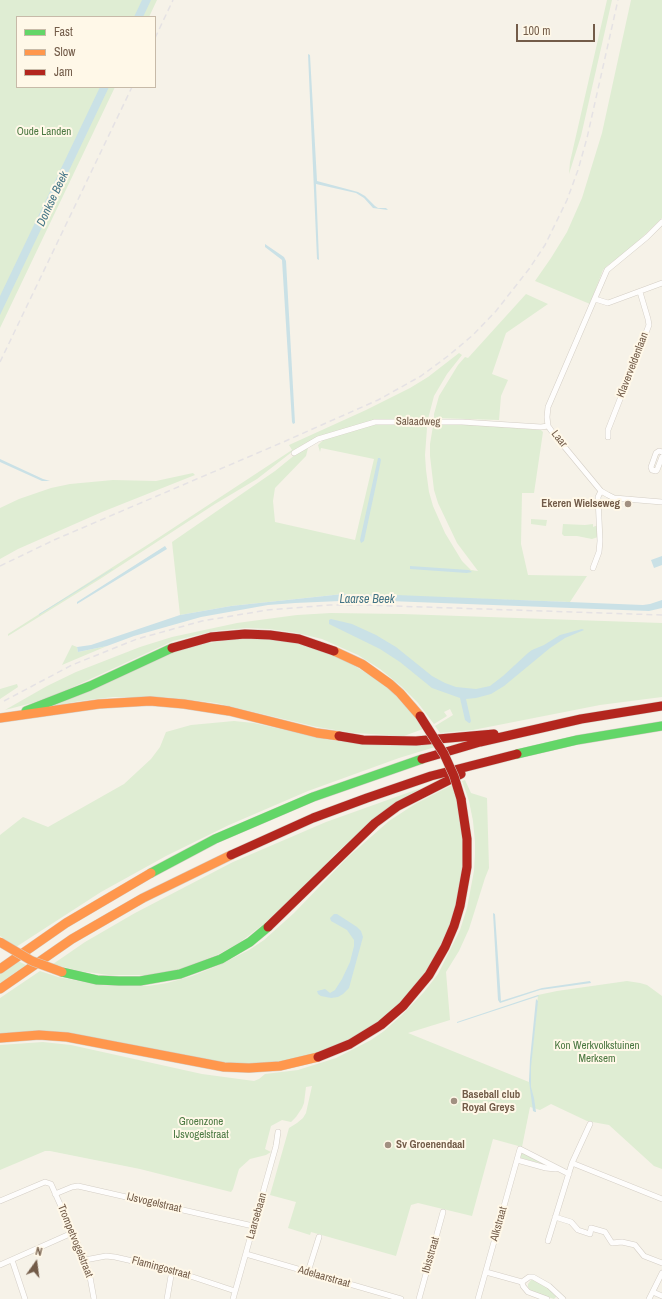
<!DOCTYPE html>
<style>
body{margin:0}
#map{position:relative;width:662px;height:1299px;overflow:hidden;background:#f6f2e8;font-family:"Archivo Narrow",sans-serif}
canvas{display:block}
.legend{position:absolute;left:16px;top:16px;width:140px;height:72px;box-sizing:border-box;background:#fff8e8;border:1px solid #c7baa8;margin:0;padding:5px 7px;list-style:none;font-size:12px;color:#735c49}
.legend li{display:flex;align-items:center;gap:8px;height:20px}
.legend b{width:20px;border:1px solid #c7baa8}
.north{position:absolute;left:16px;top:1243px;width:40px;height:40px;-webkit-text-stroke:3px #fff8e8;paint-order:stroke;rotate:14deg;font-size:11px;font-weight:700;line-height:16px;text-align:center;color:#735c49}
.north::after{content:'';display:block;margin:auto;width:14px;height:18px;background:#735c49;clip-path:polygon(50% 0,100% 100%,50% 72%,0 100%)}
.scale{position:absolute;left:516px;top:24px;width:79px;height:18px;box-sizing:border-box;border:2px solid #735c49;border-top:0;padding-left:5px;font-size:12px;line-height:14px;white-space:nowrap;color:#735c49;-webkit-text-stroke:3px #fff8e8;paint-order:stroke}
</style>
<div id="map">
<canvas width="662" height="1299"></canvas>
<ul class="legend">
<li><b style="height:5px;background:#63d668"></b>Fast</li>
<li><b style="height:5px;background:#ff974d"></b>Slow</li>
<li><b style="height:5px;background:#b3261e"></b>Jam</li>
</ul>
<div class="north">N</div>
<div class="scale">100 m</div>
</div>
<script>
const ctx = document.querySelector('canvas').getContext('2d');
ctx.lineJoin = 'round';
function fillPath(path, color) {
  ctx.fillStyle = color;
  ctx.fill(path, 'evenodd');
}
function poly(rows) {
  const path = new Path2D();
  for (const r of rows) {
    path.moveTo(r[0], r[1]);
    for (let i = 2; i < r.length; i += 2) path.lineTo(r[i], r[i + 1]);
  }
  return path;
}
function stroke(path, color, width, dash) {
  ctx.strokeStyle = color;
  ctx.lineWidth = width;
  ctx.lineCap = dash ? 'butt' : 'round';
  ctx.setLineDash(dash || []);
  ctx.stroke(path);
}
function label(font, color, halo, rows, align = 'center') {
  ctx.font = font + ' "Archivo Narrow",sans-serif';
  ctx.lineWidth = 4;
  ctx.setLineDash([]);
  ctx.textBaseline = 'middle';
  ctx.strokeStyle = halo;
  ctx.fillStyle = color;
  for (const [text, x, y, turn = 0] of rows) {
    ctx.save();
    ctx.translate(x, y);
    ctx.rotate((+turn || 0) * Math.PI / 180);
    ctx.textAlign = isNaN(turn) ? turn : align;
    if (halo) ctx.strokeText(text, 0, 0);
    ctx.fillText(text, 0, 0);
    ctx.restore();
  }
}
fillPath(poly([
 [0,0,157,0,149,17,17,17,17,87,115,87,0,328],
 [607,0,612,0,581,136,569,174,570,162],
 [631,0,662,0,662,218,630,249,607,266,603,270,590,304,535,281,551,258,567,232,582,198,602,133],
 [526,294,548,304,506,333,492,374,508,380,501,396,499,420,434,418,434,414,439,396,458,365,465,357,468,358],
 [459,353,462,355,447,374,434,396,428,419,374,420,316,438,297,448,257,479,215,504,100,579,8,636,8,634,152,542,292,450,289,445,366,410,410,388,428,377],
 [424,424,427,428,425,455,426,470,429,492,433,506,445,533,462,561,471,570,478,571,457,543,438,503,434,490,430,456,430,444,433,426,437,425,474,425,541,430,543,432,534,493,522,493,521,544,528,575,587,576,570,602,343,594,231,606,180,615,172,542,275,471,296,454,308,448,306,456,275,488,273,501,275,522,355,540,374,459,321,448,320,452,318,445,324,439,368,425],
 [193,473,195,475,102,512,18,549,0,559,0,508,19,499,51,488,70,484,113,480,156,481],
 [531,519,547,520,546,526,531,524],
 [563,524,585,525,593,524,593,527,598,525,598,537,592,539,577,536,564,536,562,534],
 [331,613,402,614,662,623,662,697,600,705,473,730,440,733,435,726,453,715,450,709,444,712,447,716,434,724,418,703,401,686,380,669,358,655,322,639,297,633,269,629,246,628,214,631,173,641,58,694,32,703,5,710,47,686,76,672,140,647,172,637,237,623,297,615],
 [244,638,280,640,291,642,318,649,345,660,373,677,391,691,417,718,416,719,423,729,404,736,354,733,317,727,216,703,165,697,113,697,80,701,53,706,179,650,208,643],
 [72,645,77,647,78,652,107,646,62,665],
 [17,684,18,687,0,699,0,689],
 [234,721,254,723,329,740,363,744,396,746,433,744,435,747,399,758,308,791,229,825,166,856,101,892,16,947,0,936,0,835,23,817,48,827,124,784,151,759,160,747,166,732,191,725],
 [465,780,471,793,487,798,489,868,485,878,469,929,459,951,446,972,450,1020,408,1033,529,1082,538,995,557,991,627,981,640,983,647,985,662,996,662,1169,654,1166,609,1125,587,1121,551,1104,540,1110,530,1107,522,1147,493,1139,472,1216,418,1203,411,1205,396,1256,311,1232,310,1235,288,1228,296,1202,270,1195,289,1128,297,1123,303,1118,306,1113,312,1086,306,1087,304,1103,302,1108,296,1117,291,1122,282,1120,271,1126,265,1149,271,1152,266,1155,250,1159,239,1169,233,1189,231,1192,140,1169,50,1151,45,1151,0,1170,0,1045,43,1042,71,1045,202,1074,254,1081,259,1079,265,1074,298,1070,336,1058,371,1040,384,1031,402,1015,424,992,438,974,460,930,467,908,474,871,475,854,475,842,473,821,469,801,462,781],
 [452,785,462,821,464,855,456,908,450,924,430,968,410,993,393,1011,372,1027,348,1040,318,1054,294,1061,243,1064,217,1062,41,1031,0,1034,0,998,40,971,58,977,105,986,148,986,167,983,192,976,217,966,249,950,264,940,294,913,348,857,389,821,415,804],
 [421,788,398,802,359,833,334,855,311,880,274,916,239,943,219,954,181,969,156,975,109,975,79,971,53,964,85,942,135,913,233,862,326,822],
 [18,961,26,965,0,983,0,974],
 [523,1153,547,1165,521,1158,521,1154],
 [531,1280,535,1280,552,1290,556,1295,556,1297,554,1299,551,1298,531,1291,528,1287,528,1284]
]), '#dfedd3');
fillPath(poly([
 [142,0,151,0,143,17,134,17],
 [308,54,310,55,317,181,358,192,365,196,375,206,378,208,386,208,388,210,373,208,364,198,356,193,316,184,319,260,317,259],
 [100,87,109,87,0,315,0,296],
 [265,244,284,257,286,261,295,423,293,424,292,422,282,260,265,247],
 [378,458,380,458,381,460,376,485,364,541,361,543,360,540],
 [0,459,43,479,50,481,42,481,0,462],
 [165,546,167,549,77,604,77,602],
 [662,556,662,565,654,568,651,560],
 [410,566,469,570,472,572,467,573,410,569],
 [112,569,113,569,39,615,39,614],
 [343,594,396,595,643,605,650,604,662,600,662,608,649,611,363,600,295,603,268,605,201,617,134,636,107,646,78,652,77,647,91,645,180,615,231,606],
 [331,619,352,624,376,635,396,647,432,676,445,683,456,687,476,689,490,686,503,676,528,653,532,650,544,645,560,635,582,629,584,630,565,638,550,648,504,686,491,694,476,698,466,699,471,721,470,723,469,723,465,720,460,698,432,688,400,662,380,649,329,624,329,620],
 [493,913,495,914,501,1001,542,988,590,981,591,983,540,990,500,1003,498,1000],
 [334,914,337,914,357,927,361,931,363,937,349,988,343,994,338,997,331,998,321,996,318,994,317,991,325,989,330,993,335,990,342,979,350,962,354,946,354,940,347,930,331,921,330,918],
 [538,995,539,996,457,1023,457,1022],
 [536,999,538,1001,531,1067,531,1087,534,1098,536,1112,535,1112,533,1111,529,1081,530,1059]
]), '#cae1e6');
const street = poly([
 [662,222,647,237,607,270,548,407,547,417,548,426,553,433,601,491,608,495,614,498,662,502],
 [595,299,608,303,662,283],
 [608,437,608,430,649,325,648,319,640,292],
 [662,452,659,451,656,453,651,467,652,470,656,471,657,470,662,457],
 [294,453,318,439,375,422,462,422,541,427,548,426],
 [593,568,599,552,600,541,598,497,601,491],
 [517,1160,546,1168,556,1169],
 [572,1163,662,1199],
 [55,1194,72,1187,78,1186,253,1226],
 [0,1201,45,1182,51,1184,85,1260,90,1277,94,1299],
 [555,1217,571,1222,578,1230,590,1234,591,1228,605,1232,612,1243,622,1242,635,1245,644,1256,662,1263],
 [548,1241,572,1163,590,1124],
 [246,1254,401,1299],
 [12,1260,25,1299],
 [85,1260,106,1256,115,1257,172,1270,235,1291],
 [0,1265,72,1233],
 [308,1272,319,1237],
 [486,1272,522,1282],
 [522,1282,529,1277,533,1277,549,1286,563,1299],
 [522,1282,523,1286,528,1292,547,1299],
 [653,1292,662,1296],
 [167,1299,172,1270],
 [233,1299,276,1146,278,1132],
 [419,1299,443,1212],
 [478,1299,520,1149,569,1174],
 [649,1299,662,1273]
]);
const fast = poly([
 [26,711,90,686,172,648],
 [517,754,577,740,662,726],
 [151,873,215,839,313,797,422,759],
 [62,972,97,980,119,981,140,981,180,974,221,959,250,942,268,927]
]);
const slow = poly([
 [334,651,362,664,390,684,400,693,420,716],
 [0,718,99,704,150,701,184,704,229,711,317,733,339,736],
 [0,969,66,923,151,873],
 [0,989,72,939,143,898,231,855],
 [0,1038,39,1035,67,1037,224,1067,249,1068,280,1066,318,1057]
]);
const jam = poly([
 [172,648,211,637,245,634,270,635,299,639,334,651],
 [339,736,363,740,416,741,494,734],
 [422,759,480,742,581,719,662,706],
 [231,855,313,818,367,798,431,776,517,754],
 [268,927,375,823,398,806,461,774],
 [318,1057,350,1044,381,1025,403,1006,429,975,445,947,454,926,460,906,467,867,467,839,461,799]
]);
stroke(street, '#d4cec5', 6);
stroke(fast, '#d5cdc5', 10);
stroke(slow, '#d5cdc5', 10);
stroke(jam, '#d5cdc5', 10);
stroke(street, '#fefdfc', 5);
stroke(fast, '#63d668', 9);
stroke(slow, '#ff974d', 9);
stroke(jam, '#b3261e', 9);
stroke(poly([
 [155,38,173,0],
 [0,362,132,87],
 [0,566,54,540,281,443,378,400,421,376,448,356,473,335,496,311,529,269,545,245,567,200,578,170,587,138,618,0],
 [4,701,72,665,137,639,202,621,267,610,330,605,364,605,662,615]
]), '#e5e2e4', 1.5, [6, 4]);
const slowBridge = poly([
 [0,942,32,961,62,972]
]);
const jamBridge = poly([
 [420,716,444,754,454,776,461,799]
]);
stroke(slowBridge, '#d5cdc5', 10, []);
stroke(jamBridge, '#d5cdc5', 10, []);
stroke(slowBridge, '#ff974d', 9);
stroke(jamBridge, '#b3261e', 9);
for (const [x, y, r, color] of [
 [628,504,4,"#a19081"],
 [454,1101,4,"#a19081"],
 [388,1145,4,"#a19081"]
]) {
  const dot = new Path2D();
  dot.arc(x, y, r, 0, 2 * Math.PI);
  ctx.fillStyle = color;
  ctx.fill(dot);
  stroke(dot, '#fff8e8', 1.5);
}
label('11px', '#4c7942', '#fff8e8', [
 ["Oude Landen",44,132],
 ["Kon Werkvolkstuinen",597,1046],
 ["Merksem",597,1059],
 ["Groenzone",201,1122],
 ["IJsvogelstraat",201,1135]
]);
label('11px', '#735c49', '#fff8e8', [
 ["Klaverveldenlaan",633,365,-69],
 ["Salaadweg",418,422,1],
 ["Laar",559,439,52],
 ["IJsvogelstraat",154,1203,13],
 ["Laarsebaan",257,1216,-74],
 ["Alkstraat",499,1224,-74],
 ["Trompetvogelstraat",75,1241,68],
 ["Ibisstraat",431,1255,-74],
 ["Flamingostraat",161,1268,15],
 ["Adelaarstraat",324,1277,16]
]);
label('bold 11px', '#735c49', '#fff8e8', [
 ["Ekeren Wielseweg",620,504,"right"],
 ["Baseball club",462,1095],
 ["Royal Greys",462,1108],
 ["Sv Groenendaal",396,1145]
], 'left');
label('italic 12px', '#437486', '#fff8e8', [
 ["Donkse Beek",53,199,-65],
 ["Laarse Beek",367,600]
]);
</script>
